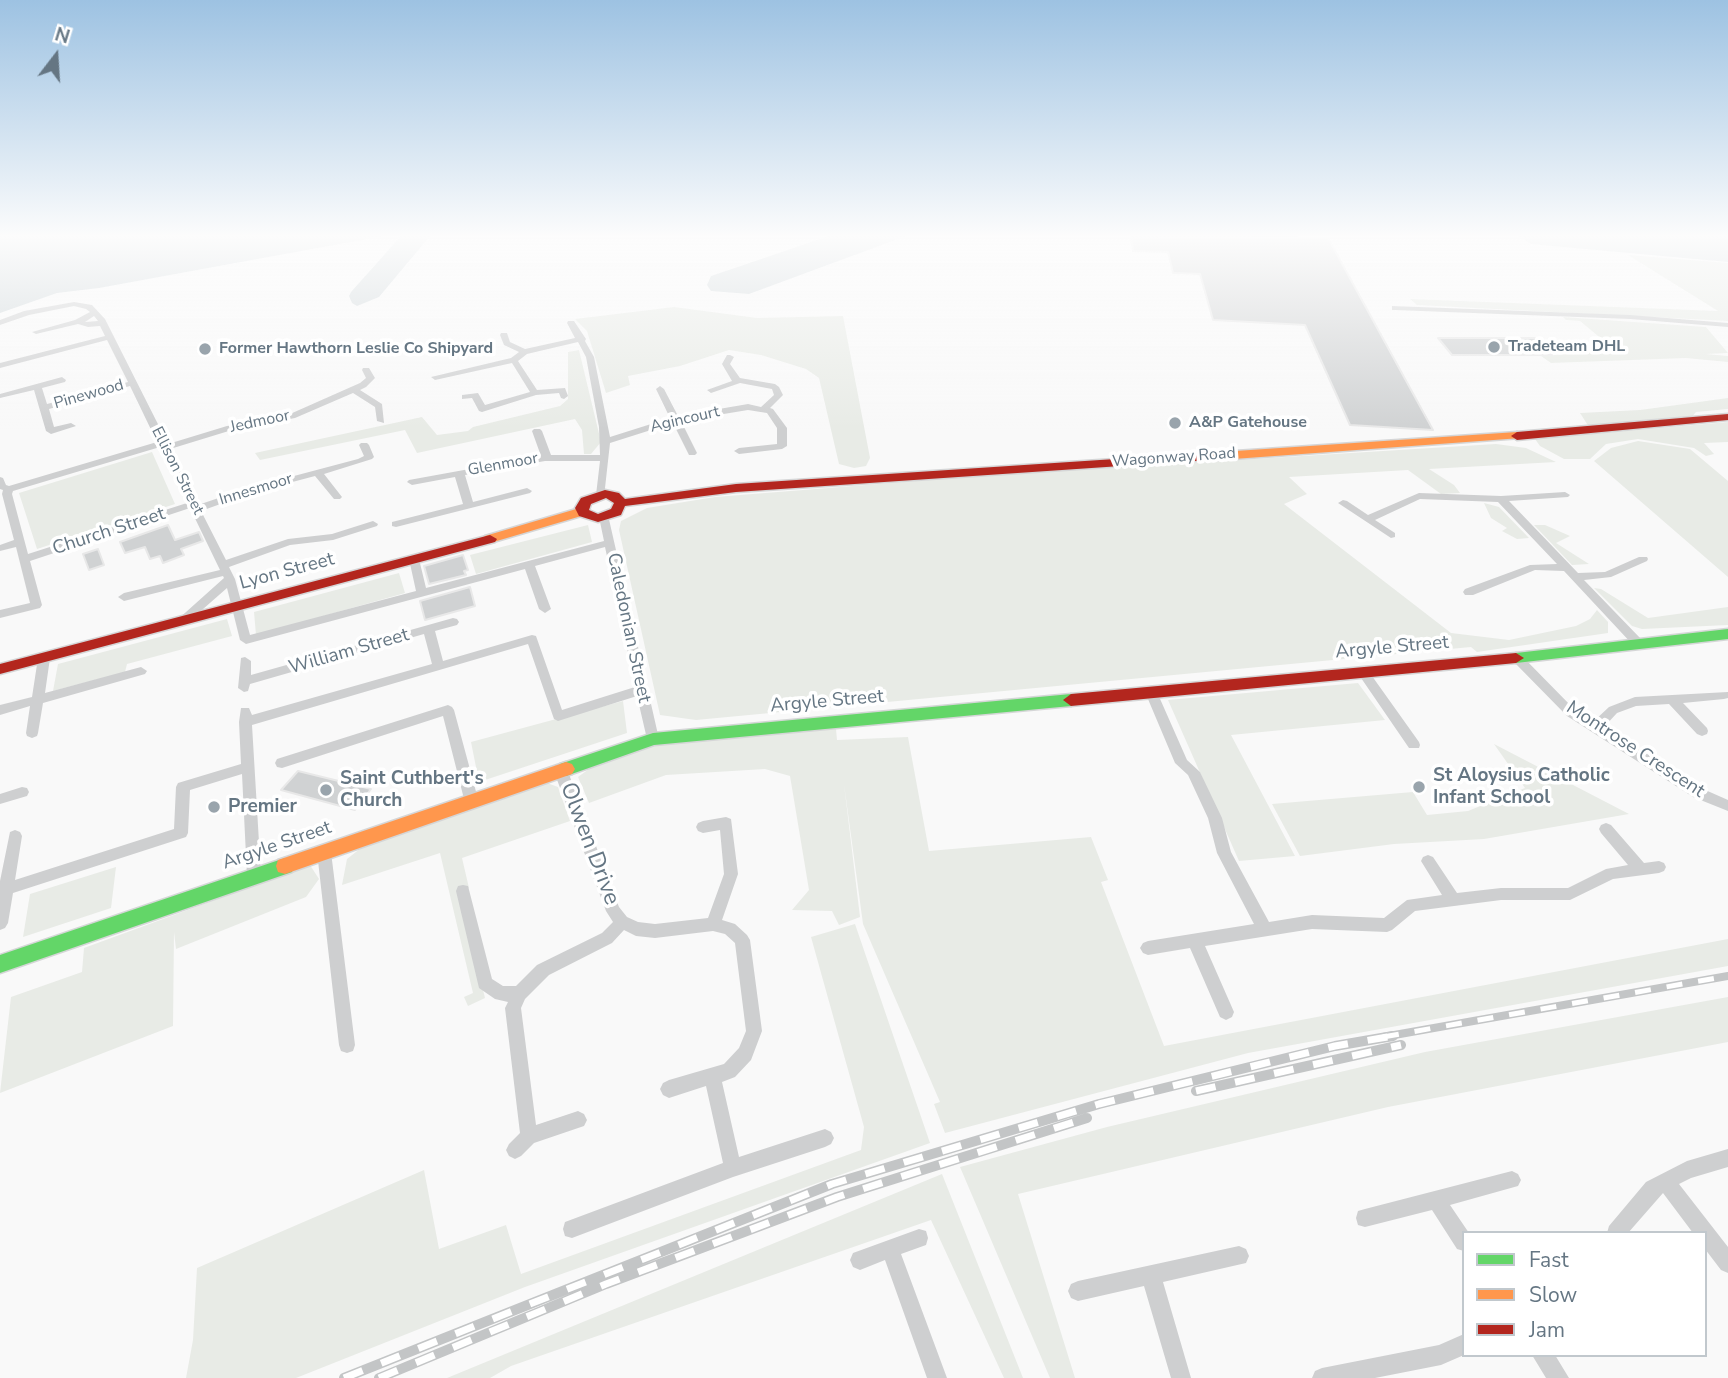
<!DOCTYPE html>
<style>
body{margin:0}
#map{position:relative;width:1728px;height:1378px;overflow:hidden;background:#f9f9f9;font-family:"Nunito Sans",sans-serif}
canvas{display:block}
.legend{position:absolute;left:1462px;top:1231px;width:245px;height:126px;box-sizing:border-box;background:#fff;border:2px solid #c1c8cd;margin:0;padding:9px 12px;list-style:none;font-size:21px;color:#657683}
.legend li{display:flex;align-items:center;gap:14px;height:35px}
.legend b{width:35px;border:2px solid #c1c8cd}
.north{position:absolute;left:21px;top:21px;width:70px;height:70px;-webkit-text-stroke:5px #fff;paint-order:stroke;rotate:17deg;font-size:19px;font-weight:700;line-height:28px;text-align:center;color:#657683}
.north::after{content:'';display:block;margin:auto;width:24px;height:32px;background:#657683;clip-path:polygon(50% 0,100% 100%,50% 72%,0 100%)}
</style>
<div id="map">
<canvas width="1728" height="1378"></canvas>
<ul class="legend">
<li><b style="height:9px;background:#63d668"></b>Fast</li>
<li><b style="height:9px;background:#ff974d"></b>Slow</li>
<li><b style="height:9px;background:#b3261e"></b>Jam</li>
</ul>
<div class="north">N</div>
</div>
<script>
const ctx = document.querySelector('canvas').getContext('2d');
ctx.lineJoin = 'round';
function fillPath(path, color) {
  ctx.fillStyle = color;
  ctx.fill(path, 'evenodd');
}
function poly(rows) {
  const path = new Path2D();
  for (const r of rows) {
    path.moveTo(r[0], r[1]);
    for (let i = 2; i < r.length; i += 2) path.lineTo(r[i], r[i + 1]);
  }
  return path;
}
function stroke(path, color, width, dash) {
  ctx.strokeStyle = color;
  ctx.lineWidth = width;
  ctx.lineCap = dash ? 'butt' : 'round';
  ctx.setLineDash(dash || []);
  ctx.stroke(path);
}
function label(font, color, halo, rows, align = 'center') {
  ctx.font = font + ' "Nunito Sans",sans-serif';
  ctx.lineWidth = 7;
  ctx.setLineDash([]);
  ctx.textBaseline = 'middle';
  ctx.strokeStyle = halo;
  ctx.fillStyle = color;
  for (const [text, x, y, turn = 0] of rows) {
    ctx.save();
    ctx.translate(x, y);
    ctx.rotate((+turn || 0) * Math.PI / 180);
    ctx.textAlign = isNaN(turn) ? turn : align;
    if (halo) ctx.strokeText(text, 0, 0);
    ctx.fillText(text, 0, 0);
    ctx.restore();
  }
}
fillPath(poly([
 [1628,255,1728,263,1728,321,1417,305,1410,299,1718,311],
 [674,307,757,318,843,316,870,458,866,466,854,468,839,464,819,378,806,369,761,355,729,350,680,366,628,376,630,385,606,393,587,331,575,319],
 [1563,317,1706,327,1728,353,1706,354,1728,356,1728,362,1686,358,1551,363,1541,356,1616,351,1580,321,1566,320],
 [579,350,601,442,591,454,584,454,582,430,575,419,417,453,405,430,260,460,255,453,422,417,437,435,468,431,473,427,560,406,568,399,568,352],
 [1728,398,1728,409,1696,412,1692,417,1589,427,1580,413,1640,410],
 [1728,422,1728,442,1704,443,1714,454,1706,456,1694,448,1638,439,1606,444,1590,459,1564,459,1540,446,1535,439],
 [1638,441,1690,449,1728,481,1728,577,1594,461,1611,448],
 [1496,444,1526,448,1556,462,1429,469,1454,485,1460,493,1441,494,1408,470,1289,477,1307,494,1284,504,1451,633,1509,640,1576,626,1590,619,1597,610,1608,622,1608,633,1477,652,1471,647,696,720,660,715,619,530,621,521,647,508,715,497,979,476],
 [152,452,175,504,37,549,19,493],
 [1484,503,1499,507,1529,538,1517,539,1502,531,1507,528,1491,518],
 [588,525,592,542,476,574,470,555],
 [1534,525,1545,525,1570,536,1556,543,1589,564,1572,565],
 [399,573,405,593,256,635,254,612],
 [1594,588,1601,589,1648,618,1728,607,1728,625,1642,629,1632,626],
 [227,619,232,636,127,664,125,672,53,691,58,664],
 [1358,683,1385,720,1231,735,1295,856,1239,861,1168,700],
 [623,701,627,733,479,782,471,742],
 [836,729,837,740,908,737,929,851,1091,837,1108,880,1101,882,1164,1046,1728,939,1728,966,1248,1053,945,1133,934,1104,940,1102,863,924,844,784,860,917,839,925,832,911,792,910,809,890,790,776,765,769,666,775,589,803,578,777,593,766,659,744],
 [1494,744,1629,814,1484,839,1394,844,1300,856,1272,804,1413,792,1427,815,1468,811,1525,788],
 [547,783,558,787,570,821,462,858,469,888,459,892,485,998,468,1006,464,997,473,993,440,853,342,885,347,859,361,848],
 [310,865,319,879,306,897,176,949,174,932,173,1026,0,1093,11,997,82,972,84,948],
 [116,867,111,908,23,937,30,894],
 [855,924,930,1143,525,1287,296,1378,186,1378,193,1340,197,1268,424,1170,439,1249,506,1225,521,1274,861,1150,864,1127,811,937],
 [1728,997,1728,1042,1388,1107,1018,1194,1075,1378,1050,1378,960,1167,1107,1127,1425,1052],
 [942,1174,1023,1378,1004,1378,931,1220,511,1366,490,1378,447,1378]
]), '#e8ebe6');
fillPath(poly([
 [0,236,383,236,99,288,57,293,0,313],
 [401,236,430,236,379,297,357,306,352,303,349,296,351,292],
 [829,236,906,236,749,294,711,291,707,285,711,276],
 [1519,236,1728,236,1728,262,1531,244]
]), '#ced6d9');
const building = poly([
 [1131,236,1328,238,1433,430,1350,425,1305,325,1213,320,1200,274,1173,273,1168,252,1133,251,1131,236],
 [1438,338,1535,338,1552,355,1452,355,1438,338],
 [168,525,175,540,199,532,203,541,181,549,184,555,163,563,160,556,150,559,145,547,125,553,120,542,168,525],
 [98,549,104,565,89,570,83,554,98,549],
 [463,555,468,570,464,571,466,575,429,584,424,566,463,555],
 [470,587,475,606,425,620,420,601,470,587],
 [298,771,371,789,355,810,281,790,298,771]
]);
fillPath(building, '#d0d2d3');
stroke(building, '#e8e8e8', 2);
const fast = poly([
 [1728,629,1728,639,1516,663,1508,658,1516,653,1728,629],
 [1071,694,1079,700,1071,706,654,745,566,776,560,774,557,769,560,764,653,733,1071,694],
 [285,858,292,860,294,866,292,872,0,973,0,955,285,858]
]);
const slow = poly([
 [1517,432,1521,434,1521,438,1206,461,1200,457,1206,453,1517,432],
 [583,507,588,508,588,514,490,543,483,539,485,536,583,507],
 [566,762,572,764,575,769,572,774,285,874,278,872,276,866,278,860,566,762]
]);
const jam = poly([
 [1728,414,1728,420,1517,440,1511,436,1517,432,1728,414],
 [1206,453,1212,457,1210,460,736,492,625,506,621,515,598,522,579,516,575,508,581,498,605,490,619,493,625,499,736,484,1206,453],
 [606,498,614,503,611,509,598,514,589,510,591,504,606,498],
 [490,535,497,539,495,542,0,674,0,664,490,535],
 [1516,653,1524,658,1516,663,1071,706,1063,700,1071,694,1516,653]
]);
stroke(fast, '#d5d6d7', 3);
stroke(slow, '#d5d6d7', 3);
stroke(jam, '#d5d6d7', 3);
fillPath(poly([
 [74,302,92,305,105,319,168,444,227,426,290,414,360,383,366,378,362,370,363,368,369,368,375,378,366,387,360,390,382,404,384,423,377,421,375,407,353,393,295,418,232,430,170,449,198,505,245,489,358,459,364,456,359,445,361,443,367,443,369,445,374,457,372,459,324,474,342,497,340,499,334,499,315,476,251,493,201,511,226,560,288,539,332,534,373,521,378,524,377,526,333,540,290,545,229,567,235,579,250,635,416,591,409,559,410,557,414,556,419,559,426,588,604,541,599,517,600,515,608,515,659,739,658,742,648,742,647,739,637,696,558,721,554,719,528,644,252,725,261,876,259,880,254,882,249,880,247,876,242,774,190,790,188,833,186,837,13,893,8,923,5,928,0,930,0,881,10,832,15,830,20,832,22,836,15,880,174,829,176,787,178,783,241,764,239,722,241,708,249,708,252,715,432,664,424,634,250,684,248,691,244,692,238,688,241,658,245,657,251,661,251,675,453,618,457,619,459,622,457,625,435,631,443,661,532,635,536,636,562,710,635,687,605,547,535,566,551,609,545,613,539,609,525,569,246,644,240,640,227,588,186,624,182,625,176,621,224,578,223,576,124,601,118,597,124,593,220,570,190,508,30,561,42,605,40,608,0,618,0,610,30,603,16,547,0,551,0,545,14,540,2,494,3,490,0,489,0,477,3,478,6,485,9,486,157,442,130,386,49,409,54,427,71,423,76,426,51,434,46,431,34,390,0,398,0,394,62,377,66,380,65,382,42,388,47,404,128,382,107,340,0,368,0,363,105,336,100,326,88,327,78,324,36,334,32,332,75,320,90,312,86,309,74,306,29,315,0,325,0,320,24,311,74,302],
 [94,316,98,321,85,322,94,316],
 [160,447,187,503,28,554,12,494,13,491,160,447],
 [1392,306,1630,315,1728,323,1728,327,1630,319,1395,310,1392,310,1392,306],
 [568,321,574,321,586,339,585,341,594,357,610,437,670,418,656,389,660,386,664,389,678,416,748,404,761,407,774,395,772,389,740,383,711,393,707,390,732,381,722,364,727,355,730,355,734,357,730,364,740,378,775,384,779,387,783,395,770,408,773,409,787,428,787,446,782,449,739,454,734,451,739,448,777,444,777,428,767,413,748,410,681,421,697,453,695,455,689,455,673,423,610,443,604,497,598,497,596,495,600,461,545,461,465,475,473,502,527,488,532,491,530,493,396,527,392,526,392,522,463,504,455,477,412,485,407,482,409,480,541,456,532,431,534,429,540,429,542,431,551,455,600,455,599,427,586,357,578,342,527,354,518,361,537,390,565,388,568,396,564,399,561,398,559,393,536,395,482,412,479,411,472,398,462,399,462,395,478,393,485,405,530,392,512,363,435,380,431,377,511,358,519,352,504,345,500,335,501,333,507,333,510,342,525,349,575,338,567,323,568,321],
 [1565,492,1570,495,1568,497,1509,501,1578,573,1605,572,1639,557,1647,557,1648,559,1647,561,1611,577,1584,580,1641,639,1643,642,1641,645,1633,645,1564,571,1535,570,1473,595,1465,595,1463,592,1465,589,1530,565,1557,564,1498,502,1420,499,1375,520,1395,533,1395,537,1391,538,1338,503,1343,500,1347,501,1368,515,1419,493,1501,496,1565,492],
 [44,654,50,658,45,693,141,667,147,671,145,674,43,703,38,733,37,736,32,738,27,736,26,733,30,706,0,715,0,705,32,697,38,658,44,654],
 [1517,654,1521,655,1575,710,1594,721,1609,707,1635,697,1728,692,1728,698,1724,699,1683,703,1707,728,1708,731,1707,734,1702,736,1697,734,1669,704,1636,706,1617,713,1604,727,1703,789,1728,800,1728,811,1693,797,1567,716,1513,661,1511,658,1513,655,1517,654],
 [1363,668,1367,669,1419,742,1420,745,1419,748,1409,748,1359,675,1357,672,1363,668],
 [1151,688,1157,692,1187,760,1200,772,1222,818,1231,852,1269,922,1312,915,1384,918,1407,900,1442,895,1421,861,1423,857,1428,855,1433,857,1457,893,1501,888,1568,888,1606,869,1628,865,1601,833,1599,829,1601,825,1606,823,1611,825,1644,863,1659,861,1664,863,1666,867,1664,871,1659,873,1613,879,1570,900,1501,900,1415,911,1392,930,1387,932,1312,929,1205,946,1234,1012,1232,1017,1226,1020,1220,1017,1190,948,1148,955,1143,953,1140,948,1143,943,1148,941,1254,924,1217,853,1208,818,1188,775,1175,763,1145,692,1151,688],
 [448,705,452,707,454,710,478,799,476,803,471,804,466,803,464,799,443,716,282,768,277,767,275,763,277,759,448,705],
 [560,764,565,765,567,769,619,907,627,917,638,922,655,924,708,918,724,874,720,830,703,833,698,831,696,827,698,823,703,821,726,817,731,819,738,874,722,920,735,924,747,935,750,940,762,1031,751,1060,735,1077,722,1082,739,1157,825,1129,831,1132,834,1138,831,1144,825,1147,733,1177,572,1238,565,1236,563,1229,565,1222,723,1163,706,1086,669,1098,663,1095,660,1089,663,1083,669,1080,724,1064,739,1048,746,1031,735,943,725,934,713,931,655,938,636,936,624,930,612,943,549,975,525,999,521,1008,536,1125,578,1111,584,1114,587,1120,584,1126,534,1143,521,1156,515,1159,509,1156,506,1150,509,1144,520,1133,505,1008,508,1002,495,999,479,988,456,891,458,886,463,885,468,886,492,979,503,986,516,986,537,965,602,933,613,922,606,911,553,769,555,765,560,764],
 [22,787,27,788,29,792,27,796,0,804,0,794,22,787],
 [324,846,329,848,331,852,355,1045,353,1051,347,1053,341,1051,339,1045,317,852,319,848,324,846],
 [1728,1149,1728,1167,1691,1178,1679,1184,1728,1247,1728,1273,1721,1270,1705,1249,1705,1233,1693,1233,1663,1193,1628,1233,1607,1233,1609,1226,1646,1182,1687,1161,1728,1149],
 [1512,1171,1518,1174,1521,1180,1518,1186,1450,1205,1469,1233,1464,1233,1464,1251,1457,1249,1432,1210,1365,1227,1358,1225,1356,1218,1358,1211,1365,1209,1512,1171],
 [919,1229,926,1231,928,1238,926,1245,901,1254,947,1378,927,1378,885,1260,860,1270,853,1267,850,1260,853,1253,919,1229],
 [1239,1246,1246,1249,1249,1256,1246,1263,1163,1282,1191,1378,1171,1378,1144,1286,1078,1301,1071,1298,1068,1291,1071,1284,1078,1281,1239,1246],
 [1464,1334,1464,1355,1441,1365,1375,1378,1312,1378,1315,1371,1322,1368,1439,1345,1464,1334],
 [1532,1355,1555,1355,1569,1378,1546,1378,1532,1355]
]), '#cecfd0');
fillPath(fast, '#63d668');
fillPath(slow, '#ff974d');
fillPath(jam, '#b3261e');
const railFar1 = poly([
 [1383,1037,1728,976]
]);
const rail = poly([
 [1196,1091,1401,1045],
 [344,1378,832,1184,1099,1104,1335,1046,1393,1036],
 [379,1378,606,1284,837,1197,1087,1118]
]);
stroke(railFar1, '#c3c5c6', 8);
stroke(rail, '#c3c5c6', 10);
stroke(railFar1, '#fff', 5, [16]);
stroke(rail, '#fff', 7, [20]);
const sky = ctx.createLinearGradient(0, 0, 0, 429);
sky.addColorStop(0, '#9dc2e2');
sky.addColorStop(0.55, '#fcfcfc');
sky.addColorStop(1, '#fcfcfc00');
ctx.fillStyle = sky;
ctx.fillRect(0, 0, 1728, 429);
for (const [x, y, r, color] of [
 [1494,347,7,"#99a4ac"],
 [205,349,7,"#99a4ac"],
 [1175,423,7,"#99a4ac"],
 [1419,787,7,"#99a4ac"],
 [326,790,7,"#99a4ac"],
 [214,807,7,"#99a4ac"]
]) {
  const dot = new Path2D();
  dot.arc(x, y, r, 0, 2 * Math.PI);
  ctx.fillStyle = color;
  ctx.fill(dot);
  stroke(dot, '#fff', 2.5);
}
label('bold 16px', '#657683', '#fff', [
 ["Tradeteam DHL",1508,347],
 ["Former Hawthorn Leslie Co Shipyard",219,349],
 ["A&P Gatehouse",1189,423]
], 'left');
label('16px', '#657683', '#fff', [
 ["Pinewood",89,395,-16],
 ["Agincourt",685,420,-13],
 ["Jedmoor",260,422,-12],
 ["Wagonway Road",1174,458,-4],
 ["Glenmoor",503,465,-10],
 ["Ellison Street",177,471,63],
 ["Innesmoor",256,490,-17]
]);
label('19px', '#657683', '#fff', [
 ["Church Street",109,532,-18],
 ["Lyon Street",287,572,-15],
 ["Caledonian Street",628,628,78],
 ["Argyle Street",1392,648,-5],
 ["William Street",349,652,-16],
 ["Argyle Street",827,702,-5],
 ["Montrose Crescent",1635,750,33],
 ["Argyle Street",277,846,-19]
]);
label('bold 19px', '#657683', '#fff', [
 ["St Aloysius Catholic",1433,776],
 ["Infant School",1433,798],
 ["Saint Cuthbert's",340,779],
 ["Church",340,801],
 ["Premier",228,807]
], 'left');
label('23px', '#657683', '#fff', [
 ["Olwen Drive",589,844,69]
]);
</script>
